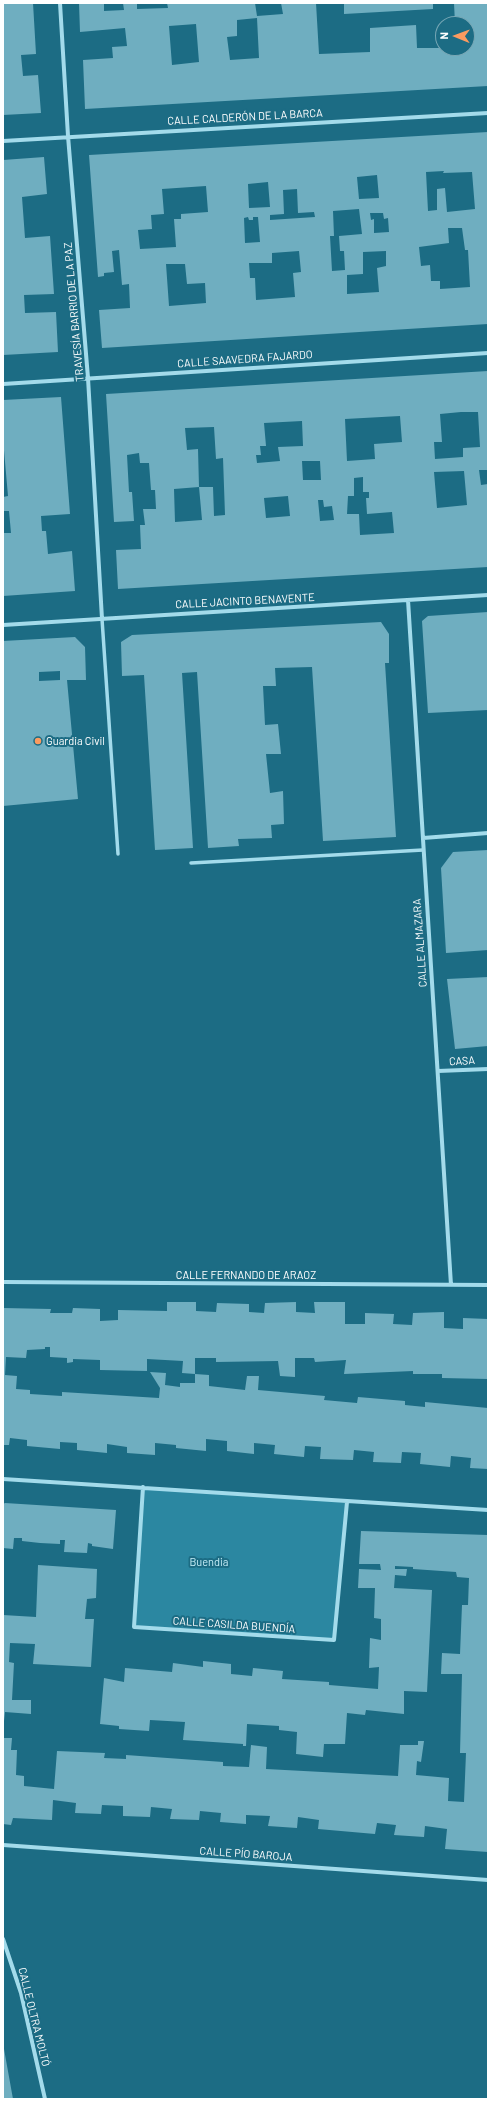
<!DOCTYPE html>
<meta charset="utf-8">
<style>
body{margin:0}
#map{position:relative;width:491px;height:2102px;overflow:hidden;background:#1c6c84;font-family:Barlow,sans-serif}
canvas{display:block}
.frame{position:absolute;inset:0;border:4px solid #fff;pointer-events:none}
.north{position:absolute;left:435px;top:16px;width:40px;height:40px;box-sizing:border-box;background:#1c6c84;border:1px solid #77a7b5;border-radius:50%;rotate:271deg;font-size:11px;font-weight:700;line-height:16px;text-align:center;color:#fff}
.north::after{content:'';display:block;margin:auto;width:14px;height:18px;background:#fb9b60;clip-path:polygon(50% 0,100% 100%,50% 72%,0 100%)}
</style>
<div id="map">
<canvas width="491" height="2102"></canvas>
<div class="frame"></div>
<div class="north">N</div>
</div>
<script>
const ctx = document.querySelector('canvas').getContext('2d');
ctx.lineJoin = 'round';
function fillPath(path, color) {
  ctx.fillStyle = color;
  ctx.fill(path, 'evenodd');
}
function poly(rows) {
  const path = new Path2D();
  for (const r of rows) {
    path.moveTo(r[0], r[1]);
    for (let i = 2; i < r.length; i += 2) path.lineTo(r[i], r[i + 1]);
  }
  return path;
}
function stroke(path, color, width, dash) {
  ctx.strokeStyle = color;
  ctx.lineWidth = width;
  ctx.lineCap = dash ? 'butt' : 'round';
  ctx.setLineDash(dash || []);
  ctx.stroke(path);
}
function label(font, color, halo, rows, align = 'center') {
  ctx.font = font + ' Barlow,sans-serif';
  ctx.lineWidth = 4;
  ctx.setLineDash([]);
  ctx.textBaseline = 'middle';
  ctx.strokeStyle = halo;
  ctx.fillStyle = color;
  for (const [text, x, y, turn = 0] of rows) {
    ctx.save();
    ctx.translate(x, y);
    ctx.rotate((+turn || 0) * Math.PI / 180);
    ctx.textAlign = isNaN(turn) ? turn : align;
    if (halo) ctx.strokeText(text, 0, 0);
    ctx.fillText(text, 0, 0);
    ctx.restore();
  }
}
fillPath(poly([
 [143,1487,347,1502,334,1640,134,1627]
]), '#2b87a1');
fillPath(poly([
 [3,3,33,3,36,54,21,55,23,76,38,75,41,113,3,115],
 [79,3,104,3,104,11,124,10,123,3,137,3,137,9,168,8,167,3,255,3,257,16,283,14,281,3,316,3,319,54,370,52,370,28,416,25,417,48,467,48,467,24,455,24,454,3,488,3,488,86,85,109,83,60,113,58,112,47,127,46,125,28,80,32],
 [257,18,259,58,230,60,227,37,237,36,237,20],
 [196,24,199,62,172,65,169,26],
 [344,3,433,3,433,9,344,14],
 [488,132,488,324,102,348,99,310,130,308,129,284,122,285,119,250,112,251,114,272,104,273,104,276,98,277,89,155],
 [444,171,443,173,472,172,475,209,447,212,445,188,437,189,437,210,428,211,426,172],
 [377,175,379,198,359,199,357,177],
 [268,182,270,207,249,208,248,184],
 [206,186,208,212,181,214,181,219,174,219,176,247,140,249,138,230,152,229,151,215,164,214,162,189],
 [297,189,298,213,314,212,315,217,270,220,270,215,284,214,283,190],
 [359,209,362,234,339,236,340,251,344,251,345,270,332,271,330,236,334,236,333,211],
 [370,213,383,213,384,219,388,218,389,232,374,233,374,219,371,220],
 [248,217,249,220,253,220,253,217,258,217,260,242,245,243,244,218],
 [448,228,462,228,465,250,468,250,470,287,440,289,440,281,431,281,430,265,421,266,419,247,449,243],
 [299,251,301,272,293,273,295,297,256,300,255,278,250,278,249,263,272,263,272,253],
 [386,251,386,266,377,268,379,292,347,294,347,275,363,274,363,252],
 [166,264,185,264,187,284,205,283,206,303,169,306],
 [44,157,47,194,22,197,25,238,50,236,54,294,24,295,25,313,56,312,58,352,3,355,3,160],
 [488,371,488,470,479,470,481,485,488,484,488,567,118,589,116,550,141,549,140,525,145,525,143,509,156,509,155,490,151,490,149,463,140,463,139,453,127,455,129,492,132,492,134,521,114,522,106,394],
 [461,412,478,412,480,447,463,448,463,457,435,459,434,442,442,442,440,414],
 [400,416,402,442,374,444,375,459,347,461,345,419],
 [302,421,303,446,278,447,280,461,257,463,256,455,261,455,260,446,266,446,264,423],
 [214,427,216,459,223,458,225,515,214,516,213,487,199,487,202,520,175,522,174,489,199,487,198,449,187,450,185,428],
 [302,461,320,461,321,480,303,480],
 [464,471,467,505,437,508,434,472],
 [363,477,363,492,369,492,369,498,366,498,367,514,392,512,394,533,360,535,359,514,347,514,348,496,354,496,354,478],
 [288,496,290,516,266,518,264,498],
 [318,500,323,500,324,507,332,506,334,520,320,521],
 [61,397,70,514,41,516,42,531,46,531,48,554,72,551,75,591,3,596,3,533,11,533,9,511,3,511,3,497,8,496,3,439,3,400],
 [488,612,488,710,428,713,422,621,428,616],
 [381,622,389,634,389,663,385,663,396,837,323,841,312,667,275,668,276,686,263,686,265,725,278,724,281,754,266,754,270,793,283,791,284,824,271,825,272,838,238,839,239,846,208,848,197,672,182,673,193,848,155,850,144,675,122,676,121,642,132,635],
 [75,637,85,647,86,680,67,680,78,799,3,806,3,641],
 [60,671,60,680,39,681,39,672],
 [488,850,488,950,446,953,441,868,453,852],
 [488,977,488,1046,455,1049,447,979],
 [167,1302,196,1302,196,1311,216,1312,217,1303,249,1304,249,1312,264,1313,265,1303,296,1302,296,1312,315,1313,314,1302,345,1302,345,1324,365,1324,365,1313,394,1314,393,1324,412,1325,413,1313,444,1312,444,1328,463,1329,463,1318,488,1319,488,1379,442,1378,442,1374,413,1374,413,1371,344,1374,346,1360,315,1362,314,1358,295,1358,295,1377,280,1376,278,1361,216,1362,216,1358,195,1358,195,1374,209,1375,209,1386,245,1390,247,1376,259,1376,258,1390,325,1396,324,1400,357,1403,358,1397,405,1401,405,1405,425,1407,425,1402,488,1408,488,1469,470,1468,471,1458,451,1456,450,1467,420,1464,421,1453,402,1452,401,1463,373,1462,374,1452,354,1450,353,1460,320,1459,321,1447,305,1446,304,1457,274,1454,275,1445,254,1443,254,1454,227,1451,227,1441,206,1439,206,1451,176,1448,176,1445,155,1443,155,1455,127,1453,127,1447,107,1444,107,1453,77,1450,77,1443,60,1442,60,1449,27,1446,27,1440,10,1438,9,1445,3,1445,3,1308,51,1309,50,1313,72,1313,73,1308,100,1309,100,1321,118,1320,118,1310,167,1311],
 [45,1347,50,1347,50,1357,67,1358,67,1363,73,1362,73,1359,100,1360,100,1370,147,1371,147,1359,183,1361,182,1373,195,1374,195,1383,180,1383,180,1387,165,1385,166,1373,150,1372,160,1388,159,1398,62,1392,62,1396,30,1394,30,1390,16,1389,17,1376,5,1375,6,1357,26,1358,27,1350,45,1349],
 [5,1503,116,1510,113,1549,92,1546,92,1544,88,1543,87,1553,64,1552,65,1540,60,1540,60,1544,40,1543,22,1541,22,1538,14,1538,13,1549,3,1548,3,1504],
 [361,1531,488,1535,488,1852,445,1849,447,1829,425,1826,424,1837,394,1835,396,1825,377,1823,375,1834,318,1829,319,1820,298,1817,297,1828,268,1826,270,1816,246,1815,246,1824,220,1822,221,1813,200,1811,199,1820,170,1819,172,1809,151,1807,150,1817,123,1816,123,1806,102,1805,101,1814,75,1813,76,1803,53,1800,52,1820,13,1818,11,1825,3,1824,3,1738,12,1738,11,1750,17,1750,16,1775,24,1776,24,1786,54,1789,57,1751,105,1753,104,1758,126,1759,126,1755,223,1762,223,1766,249,1767,251,1745,267,1747,266,1769,398,1776,400,1745,418,1745,418,1741,424,1741,421,1762,417,1761,416,1775,449,1778,448,1801,464,1802,466,1753,460,1753,462,1674,441,1674,442,1653,460,1654,462,1605,468,1605,469,1578,457,1577,456,1572,413,1569,413,1567,395,1566,395,1569,407,1569,406,1576,395,1575,394,1588,432,1590,427,1692,404,1691,404,1714,366,1710,365,1715,347,1713,345,1744,324,1744,323,1757,296,1754,297,1732,279,1730,279,1726,247,1724,246,1746,243,1746,243,1744,183,1740,185,1722,150,1720,149,1731,119,1729,119,1726,100,1724,104,1678,124,1682,125,1668,172,1672,173,1663,203,1667,203,1661,231,1664,231,1674,252,1676,253,1668,283,1671,282,1679,329,1682,329,1685,378,1689,379,1667,369,1668,370,1638,381,1640,381,1619,374,1618,375,1588,358,1588,359,1569,381,1570,380,1564,359,1564],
 [38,1565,97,1569,96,1598,87,1599,85,1619,94,1619,91,1667,33,1664,35,1644,10,1643,9,1662,14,1663,12,1700,31,1700,31,1714,5,1712,3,1730,3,1615,36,1617],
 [3,2049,4,2049,13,2099,3,2099]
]), '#6faec0');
stroke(poly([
 [102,619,118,854],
 [191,863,423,850]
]), '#a3dbeb', 3.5);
stroke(poly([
 [60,3,68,136,88,378,102,619],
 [3,141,488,113],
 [3,384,488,353],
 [408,600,451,1285],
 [3,625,488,595],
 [423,838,488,833],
 [438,1071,488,1069],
 [3,1282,488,1285],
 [3,1479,488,1510],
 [143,1487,134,1627,334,1640,347,1502],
 [3,1845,488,1880],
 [3,1939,21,1993,45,2099]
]), '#a3dbeb', 4);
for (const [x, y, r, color] of [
 [38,741,4,"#fb9b60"]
]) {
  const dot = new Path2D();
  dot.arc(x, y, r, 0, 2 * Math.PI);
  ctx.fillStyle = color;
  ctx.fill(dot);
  stroke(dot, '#1c6c84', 1.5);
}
label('11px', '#fff', '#1c6c84', [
 ["CALLE CALDERÓN DE LA BARCA",245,117,-3],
 ["TRAVESÍA BARRIO DE LA PAZ",74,312,-95],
 ["CALLE SAAVEDRA FAJARDO",245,359,-4],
 ["CALLE JACINTO BENAVENTE",245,601,-3],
 ["CALLE ALMAZARA",420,943,-94],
 ["CASA",462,1061,-3],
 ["CALLE FERNANDO DE ARAOZ",246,1275],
 ["CALLE CASILDA BUENDÍA",234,1625,4],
 ["CALLE PÍO BAROJA",246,1854,4],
 ["CALLE OLTRA MOLTÓ",34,2017,76]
]);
label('11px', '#fff', '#1c6c84', [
 ["Guardia Civil",46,741]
], 'left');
label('11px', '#c7eef8', '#1c6c84', [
 ["Buendia",209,1562]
]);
</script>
